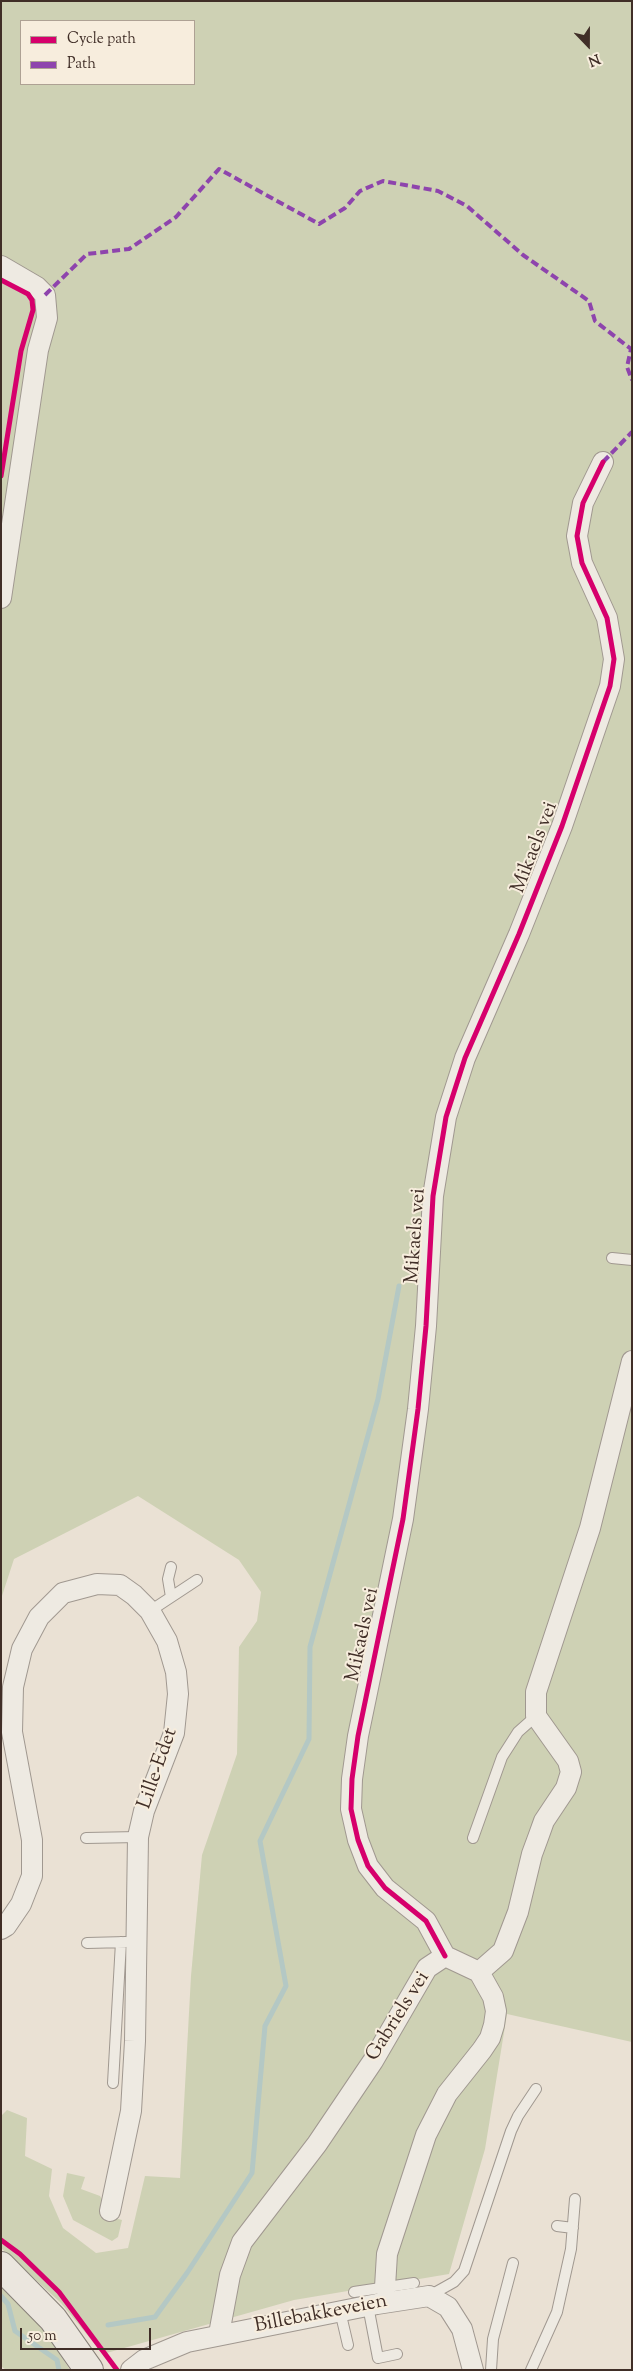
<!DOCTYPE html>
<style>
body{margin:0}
#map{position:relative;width:633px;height:2371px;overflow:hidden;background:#eae1d4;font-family:"Sorts Mill Goudy",serif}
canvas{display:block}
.frame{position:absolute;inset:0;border:2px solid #402e27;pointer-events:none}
.legend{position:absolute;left:20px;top:20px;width:175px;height:65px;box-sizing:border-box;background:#f7eddd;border:1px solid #aea194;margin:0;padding:6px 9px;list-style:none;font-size:15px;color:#402e27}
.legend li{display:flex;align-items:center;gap:10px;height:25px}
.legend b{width:25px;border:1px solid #aea194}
.north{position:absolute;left:563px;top:20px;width:50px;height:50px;-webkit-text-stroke:4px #f7eddd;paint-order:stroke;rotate:158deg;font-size:14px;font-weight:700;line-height:20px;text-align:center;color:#402e27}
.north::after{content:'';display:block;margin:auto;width:18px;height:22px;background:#402e27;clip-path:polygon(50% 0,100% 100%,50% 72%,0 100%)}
.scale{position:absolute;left:20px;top:2328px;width:131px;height:22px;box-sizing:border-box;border:2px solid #402e27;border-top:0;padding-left:6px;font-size:15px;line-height:18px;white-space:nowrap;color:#402e27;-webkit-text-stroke:4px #f7eddd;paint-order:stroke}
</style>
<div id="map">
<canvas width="633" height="2371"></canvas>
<div class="frame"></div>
<ul class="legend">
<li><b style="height:6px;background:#d6006c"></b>Cycle path</li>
<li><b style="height:6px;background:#8e44ad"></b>Path</li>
</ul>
<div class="north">N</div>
<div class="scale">50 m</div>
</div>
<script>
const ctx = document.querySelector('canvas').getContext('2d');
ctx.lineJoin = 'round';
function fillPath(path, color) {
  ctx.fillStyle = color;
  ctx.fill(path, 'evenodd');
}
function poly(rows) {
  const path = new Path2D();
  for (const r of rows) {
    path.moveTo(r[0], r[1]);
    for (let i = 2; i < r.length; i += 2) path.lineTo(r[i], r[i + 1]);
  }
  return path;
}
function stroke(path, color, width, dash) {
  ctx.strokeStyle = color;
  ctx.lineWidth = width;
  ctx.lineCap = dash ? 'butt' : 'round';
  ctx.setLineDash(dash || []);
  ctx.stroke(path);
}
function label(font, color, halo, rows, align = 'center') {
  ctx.font = font + ' "Sorts Mill Goudy",serif';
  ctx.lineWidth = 4;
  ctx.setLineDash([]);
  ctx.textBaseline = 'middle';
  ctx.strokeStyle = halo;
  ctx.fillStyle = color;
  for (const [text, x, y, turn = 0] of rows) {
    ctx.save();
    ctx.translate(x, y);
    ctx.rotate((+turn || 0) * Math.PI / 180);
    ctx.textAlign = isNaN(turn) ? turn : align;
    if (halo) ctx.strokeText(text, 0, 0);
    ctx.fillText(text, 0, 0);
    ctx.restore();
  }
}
fillPath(poly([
 [1,1,632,1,632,2042,507,2014,485,2149,449,2274,294,2300,103,2354,61,2303,1,2248,1,2116,7,2110,27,2118,25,2156,52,2169,49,2196,63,2228,96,2253,128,2248,145,2176,180,2178,191,1976,202,1855,237,1754,239,1647,257,1621,261,1592,239,1560,138,1496,14,1559,1,1599],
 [21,21,194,21,194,84,21,84],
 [67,2173,85,2177,81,2189,100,2196,105,2204,103,2215,122,2220,118,2237,112,2241,73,2220,63,2196],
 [1,2287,44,2329,70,2370,6,2370,1,2366]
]), '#ced1b4');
stroke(poly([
 [1,2296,8,2304,15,2331,57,2360,59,2370],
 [108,2325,155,2317,187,2273,252,2173,265,2026,286,1986,260,1841,309,1739,310,1647,378,1399,399,1286]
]), '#b4c8c4', 5);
const service = poly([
 [612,1258,632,1260],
 [171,1567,168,1579,171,1597],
 [150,1611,197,1580],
 [86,1838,138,1837],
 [473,1838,502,1757,518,1732,536,1716],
 [87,1943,126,1942],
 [113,2083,121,1942],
 [557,2226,573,2228],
 [354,2292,414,2283],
 [429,2296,454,2282,464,2271,511,2131,518,2116,536,2089],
 [368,2306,378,2358,397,2354],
 [340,2311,348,2345],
 [491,2370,493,2339,513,2263],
 [531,2370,557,2312,571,2249,575,2199]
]);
const minor = poly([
 [1,266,37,287,45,295,47,318,38,350,1,598],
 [1,1929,6,1926,21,1904,32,1876,32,1840,12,1732,13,1687,22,1649,39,1617,63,1593,97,1584,120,1585,134,1595,150,1611,167,1641,176,1672,178,1694,174,1733,144,1811,138,1837,135,2041,131,2111,110,2211],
 [445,1956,426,1921,385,1888,368,1866,358,1840,351,1809,352,1779,358,1736,403,1519,418,1409,426,1326,433,1196,446,1117,465,1058,519,934,562,826,610,686,614,659,607,618,582,563,577,536,583,503,603,462],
 [479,1972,503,1951,518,1912,532,1854,539,1835,544,1821,566,1788,571,1772,568,1761,536,1716,536,1692,590,1528,632,1361],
 [385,2287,387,2254,426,2135,447,2094,482,2050,490,2038,494,2025,496,2011,493,1997,479,1972,445,1956],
 [219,2334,230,2275,242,2242,317,2144,373,2061,427,1968,445,1956],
 [131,2370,144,2360,187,2342,377,2304,429,2296,448,2307,462,2329,473,2370]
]);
const primary = poly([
 [1,2266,53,2319,89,2370]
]);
stroke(service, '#a09890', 12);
stroke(minor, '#a09890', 22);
stroke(primary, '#888179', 30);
stroke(service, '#eeeae2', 10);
stroke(minor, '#eeeae2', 20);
stroke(primary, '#ebe6de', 28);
stroke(poly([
 [45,295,87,254,129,249,176,217,219,169,319,224,345,208,360,191,383,181,438,191,467,206,523,255,589,301,595,321,631,349,627,367,632,380],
 [603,462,632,432]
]), '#8e44ad', 4, [8, 4]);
stroke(poly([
 [1,280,28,294,32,300,33,310,21,351,1,476],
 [445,1956,426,1921,385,1888,368,1866,358,1840,351,1809,352,1779,358,1736,403,1519,418,1409,426,1326,433,1196,446,1117,465,1058,519,934,562,826,610,686,614,659,607,618,582,563,577,536,583,503,603,462],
 [1,2240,20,2254,59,2292,117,2370]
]), '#d6006c', 5);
label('20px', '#402e27', '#f7eddd', [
 ["Mikaels vei",536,848,-69],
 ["Mikaels vei",417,1236,-86],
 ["Mikaels vei",364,1635,-78],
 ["Lille-Edet",159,1769,-71],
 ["Gabriels vei",399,2017,-58],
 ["Billebakkeveien",321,2315,-11]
]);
</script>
